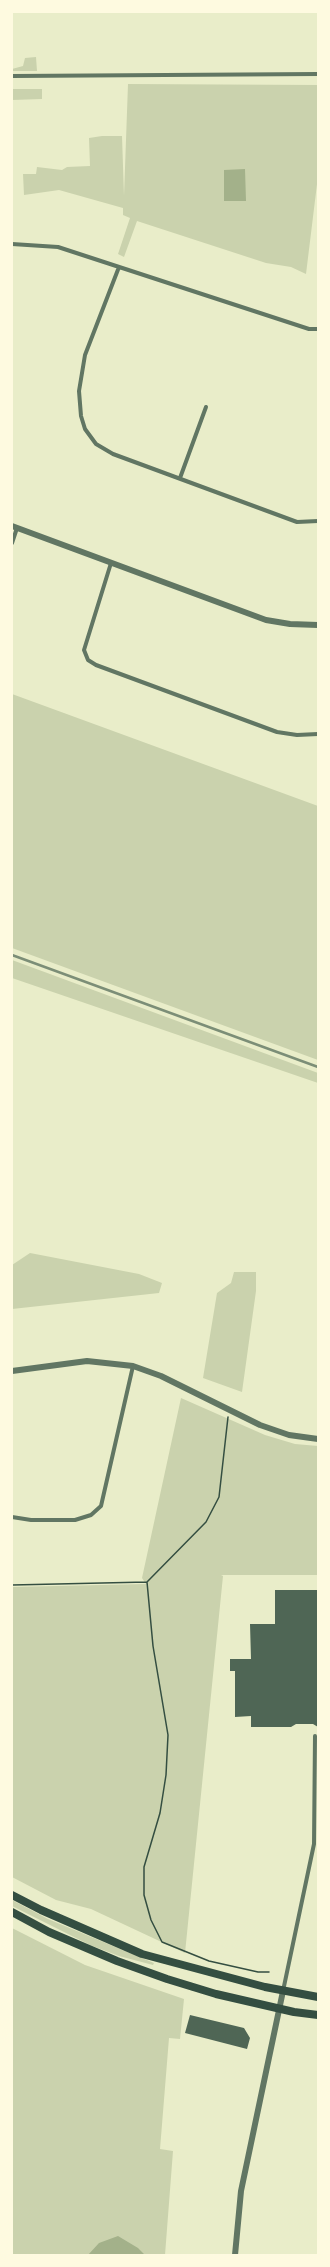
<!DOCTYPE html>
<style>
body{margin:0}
#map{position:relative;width:330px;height:2267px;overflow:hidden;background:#e9edc9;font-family:Commissioner,sans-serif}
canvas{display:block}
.frame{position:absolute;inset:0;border:13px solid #fefae0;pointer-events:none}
</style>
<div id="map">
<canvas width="330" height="2267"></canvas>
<div class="frame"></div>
</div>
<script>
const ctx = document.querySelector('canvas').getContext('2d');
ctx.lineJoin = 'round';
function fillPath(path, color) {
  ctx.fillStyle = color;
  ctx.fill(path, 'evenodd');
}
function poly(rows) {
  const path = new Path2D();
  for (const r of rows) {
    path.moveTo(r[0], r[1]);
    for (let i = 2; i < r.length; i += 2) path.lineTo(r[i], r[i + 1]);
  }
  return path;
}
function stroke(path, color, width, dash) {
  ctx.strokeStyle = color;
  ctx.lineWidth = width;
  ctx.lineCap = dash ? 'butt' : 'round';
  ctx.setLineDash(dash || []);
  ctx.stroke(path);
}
fillPath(poly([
 [36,57,37,71,12,71,12,69,23,66,25,58],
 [128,84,318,85,318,176,306,274,291,267,266,263,137,221,124,257,118,254,130,218,123,215,123,208,59,190,24,195,23,174,36,174,37,167,62,170,67,167,90,166,89,138,102,136,122,136,124,196],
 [12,89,42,89,42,99,12,100],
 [12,694,318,806,318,1060,12,948],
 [12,960,318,1073,318,1083,12,978],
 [30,1253,139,1274,162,1283,159,1293,12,1309,12,1265],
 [234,1272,256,1272,256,1291,242,1392,203,1378,217,1293,231,1283],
 [181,1398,265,1435,295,1444,318,1446,318,1575,221,1575,223,1576,185,1953,91,1909,56,1900,12,1877,12,1587,146,1584,142,1578],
 [12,1900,48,1919,154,1963,153,1965,119,1956,90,1945,12,1906],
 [12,1928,85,1965,184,1999,180,2039,169,2038,160,2149,173,2151,165,2255,12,2255]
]), '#cad2ad');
fillPath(poly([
 [245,169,246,201,224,201,224,170],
 [118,2236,138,2248,145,2255,88,2255,99,2243]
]), '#a3b18a');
fillPath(poly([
 [275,1590,318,1590,318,1727,313,1724,296,1724,291,1727,251,1727,251,1716,235,1717,235,1671,230,1671,230,1659,251,1659,250,1624,275,1624],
 [190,2015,244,2028,250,2038,247,2049,185,2033]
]), '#4f6655');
stroke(poly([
 [147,1582,153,1646,168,1735,166,1775,160,1813,144,1867,144,1895,151,1920,162,1942,209,1961,258,1972,269,1972],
 [12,1585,147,1582,206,1522,219,1497,228,1417]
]), '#344e41', 1.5);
stroke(poly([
 [12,76,318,74],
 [12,244,58,247,309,329,318,329],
 [119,267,85,355,79,391,81,416,85,429,96,444,113,454,297,522,318,521],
 [180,478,206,407],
 [12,543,17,528],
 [111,563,84,650,88,660,96,665,277,732,297,735,318,734],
 [12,1517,31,1520,75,1520,91,1515,101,1506,133,1366],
 [283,1991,314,1844,315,1736]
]), '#617663', 4);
stroke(poly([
 [12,526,266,620,290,624,318,625],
 [12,1371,87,1361,133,1366,161,1376,260,1425,289,1435,318,1439],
 [235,2255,241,2191,283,1991]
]), '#617663', 6);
stroke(poly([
 [12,1895,41,1910,142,1954,265,1987,318,1997],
 [12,1912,49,1932,117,1961,167,1979,216,1994,294,2012,318,2015]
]), '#344e41', 8);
stroke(poly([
 [12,955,318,1067]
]), '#7c8e77', 2.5);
</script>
